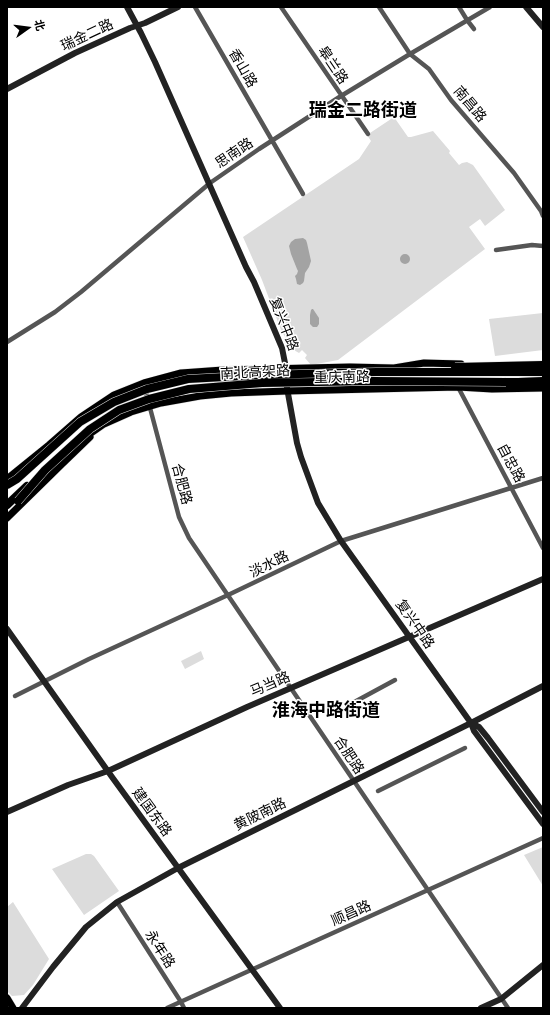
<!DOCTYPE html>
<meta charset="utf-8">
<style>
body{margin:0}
#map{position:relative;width:550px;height:1015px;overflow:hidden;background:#fff;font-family:Commissioner,"Noto Sans SC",sans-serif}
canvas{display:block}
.frame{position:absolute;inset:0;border:8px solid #000;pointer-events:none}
.north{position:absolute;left:8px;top:8px;width:40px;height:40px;-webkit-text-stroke:3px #fff;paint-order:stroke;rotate:76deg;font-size:11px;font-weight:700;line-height:16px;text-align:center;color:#000}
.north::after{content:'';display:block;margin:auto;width:14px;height:18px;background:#000;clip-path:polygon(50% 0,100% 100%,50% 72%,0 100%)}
</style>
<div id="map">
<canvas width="550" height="1015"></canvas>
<div class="frame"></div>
<div class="north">北</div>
</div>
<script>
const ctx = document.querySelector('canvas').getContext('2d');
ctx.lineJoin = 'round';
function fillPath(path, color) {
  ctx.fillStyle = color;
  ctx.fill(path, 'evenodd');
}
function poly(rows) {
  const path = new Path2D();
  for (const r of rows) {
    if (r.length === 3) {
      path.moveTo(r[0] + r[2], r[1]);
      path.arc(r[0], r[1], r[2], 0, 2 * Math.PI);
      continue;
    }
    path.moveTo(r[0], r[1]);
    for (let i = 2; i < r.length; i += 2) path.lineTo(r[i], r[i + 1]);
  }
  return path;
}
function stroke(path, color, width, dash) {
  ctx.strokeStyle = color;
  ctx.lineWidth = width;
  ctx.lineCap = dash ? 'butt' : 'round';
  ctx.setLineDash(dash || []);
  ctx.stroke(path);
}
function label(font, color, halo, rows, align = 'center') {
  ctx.font = font + ' Commissioner,"Noto Sans SC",sans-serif';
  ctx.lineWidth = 3;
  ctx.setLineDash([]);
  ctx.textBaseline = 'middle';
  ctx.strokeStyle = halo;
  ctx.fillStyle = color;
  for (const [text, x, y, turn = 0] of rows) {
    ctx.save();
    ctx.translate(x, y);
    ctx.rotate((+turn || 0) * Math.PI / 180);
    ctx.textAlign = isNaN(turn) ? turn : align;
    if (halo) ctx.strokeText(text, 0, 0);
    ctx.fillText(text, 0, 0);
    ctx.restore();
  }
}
fillPath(poly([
 [394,117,408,137,411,137,433,131,450,151,449,153,459,165,462,163,467,162,473,165,505,210,485,226,480,219,469,227,485,249,338,360,311,365,305,358,307,355,302,350,299,353,292,349,281,330,262,280,243,237,359,159,371,141,367,135],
 [543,313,543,350,495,356,489,319],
 [201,651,204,659,185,669,181,661],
 [543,847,543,886,524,855],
 [86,854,91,854,94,856,119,891,84,915,52,869],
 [13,902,49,959,33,985,24,995,12,996,7,991,7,907]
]), '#dcdcdc');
fillPath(poly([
 [303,238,306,240,307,243,311,261,309,267,305,273,304,281,303,283,300,285,297,284,296,279,295,276,297,274,298,271,297,269,291,254,289,246,291,242,295,239],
 [405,259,5],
 [312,309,313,309,319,318,319,324,317,327,313,327,310,324,310,315,311,310]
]), '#a3a3a3');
const primary = poly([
 [84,438,104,424,131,412,161,403,200,396,231,393,287,391,458,387,492,389,543,388],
 [7,479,49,445,81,417,114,395,144,383,181,373,223,370,350,367,394,368,424,363,461,364],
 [7,518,61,465,90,437],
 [7,998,13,1008]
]);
const highway = poly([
 [506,382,518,382,543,381],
 [7,505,27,486]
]);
stroke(primary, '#dbdbdb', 8);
stroke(highway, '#dbdbdb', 9);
stroke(poly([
 [195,7,303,194],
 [281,7,368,134],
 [379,7,410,54,429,69,451,100,514,173,541,211,543,216],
 [459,7,467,20,474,29],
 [496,250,532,245,543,246],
 [7,342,55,312,81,292,210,183,259,149,341,96,410,54,490,7],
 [458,387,543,548],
 [145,389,179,517,189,538,508,1008],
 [15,696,89,659,228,595,341,541,543,478],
 [347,706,395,680],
 [378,791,465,748],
 [117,902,181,1002,184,1008],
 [167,1008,543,838]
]), '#555', 4.5);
stroke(poly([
 [127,7,141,33,155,62,246,267,254,282,282,348,287,373],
 [526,7,543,27],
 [7,89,75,53,130,28,145,23,178,7],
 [287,388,297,443,301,457,318,503,341,541,471,723,474,731,543,824],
 [7,629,112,777,280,1008],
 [471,723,479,727,488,738,543,812],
 [7,812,68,785,108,771,247,707,543,579],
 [22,1008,53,967,86,927,117,902,178,868,471,723,543,686],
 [481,1008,501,999,543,965]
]), '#222', 6);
stroke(primary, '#000', 7);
stroke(highway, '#000', 8);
const highwayBridge = poly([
 [455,367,543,365],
 [7,485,17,479,80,422,114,402,147,389,188,379,261,375,376,372,543,372],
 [18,501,45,470,90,429,119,410,149,399,189,389,262,383,374,381,506,382]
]);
stroke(highwayBridge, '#dbdbdb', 9, []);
stroke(highwayBridge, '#000', 8);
label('14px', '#000', '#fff', [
 ["瑞金二路",87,35,-25],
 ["皋兰路",333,65,56],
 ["香山路",243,68,60],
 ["南昌路",470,104,50],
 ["思南路",234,153,-34],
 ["复兴中路",284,324,69],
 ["南北高架路",255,372,-3],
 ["重庆南路",342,377,-1],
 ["自忠路",511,463,62],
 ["合肥路",182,484,75],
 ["淡水路",269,564,-26],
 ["复兴中路",415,624,55],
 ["马当路",270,684,-23],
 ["合肥路",349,755,56],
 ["建国东路",152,812,54],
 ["黄陂南路",260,814,-26],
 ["顺昌路",351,913,-24],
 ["永年路",160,949,57]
]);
label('bold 18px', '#000', '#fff', [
 ["瑞金二路街道",363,110],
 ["淮海中路街道",326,710]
]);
</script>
